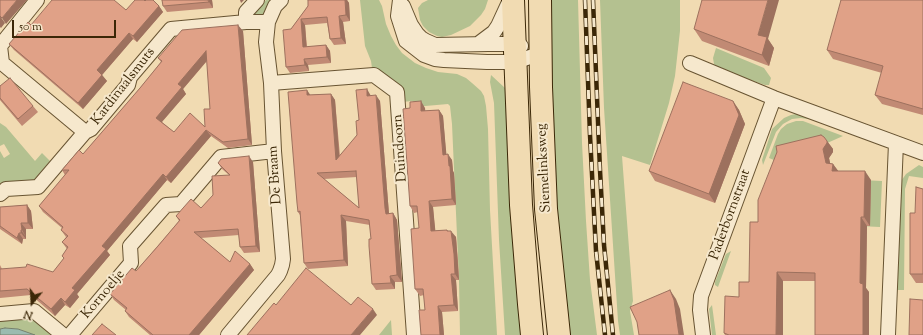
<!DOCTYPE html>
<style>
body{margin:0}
#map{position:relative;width:923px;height:335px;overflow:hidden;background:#f1dbb2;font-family:"Sorts Mill Goudy",serif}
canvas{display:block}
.north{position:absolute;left:12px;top:283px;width:40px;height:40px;-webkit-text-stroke:3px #f6e8cd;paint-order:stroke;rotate:198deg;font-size:11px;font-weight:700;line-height:16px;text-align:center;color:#3b2707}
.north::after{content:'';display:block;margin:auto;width:14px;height:18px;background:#3b2707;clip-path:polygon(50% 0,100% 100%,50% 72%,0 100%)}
.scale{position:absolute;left:12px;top:20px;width:104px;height:18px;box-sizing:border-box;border:2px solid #3b2707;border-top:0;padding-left:5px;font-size:12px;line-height:14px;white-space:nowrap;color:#3b2707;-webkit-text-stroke:3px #f6e8cd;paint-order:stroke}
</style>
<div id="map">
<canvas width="923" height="335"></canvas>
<div class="north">N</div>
<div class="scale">50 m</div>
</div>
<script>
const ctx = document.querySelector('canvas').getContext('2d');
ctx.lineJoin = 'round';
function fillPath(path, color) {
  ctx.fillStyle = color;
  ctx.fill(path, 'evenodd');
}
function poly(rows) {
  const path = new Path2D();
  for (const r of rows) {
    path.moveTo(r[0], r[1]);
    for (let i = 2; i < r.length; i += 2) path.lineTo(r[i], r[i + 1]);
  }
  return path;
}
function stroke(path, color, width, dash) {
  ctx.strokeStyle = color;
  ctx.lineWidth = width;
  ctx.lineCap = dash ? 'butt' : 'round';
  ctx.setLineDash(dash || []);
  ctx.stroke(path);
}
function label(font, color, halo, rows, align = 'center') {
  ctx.font = font + ' "Sorts Mill Goudy",serif';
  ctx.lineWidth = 4;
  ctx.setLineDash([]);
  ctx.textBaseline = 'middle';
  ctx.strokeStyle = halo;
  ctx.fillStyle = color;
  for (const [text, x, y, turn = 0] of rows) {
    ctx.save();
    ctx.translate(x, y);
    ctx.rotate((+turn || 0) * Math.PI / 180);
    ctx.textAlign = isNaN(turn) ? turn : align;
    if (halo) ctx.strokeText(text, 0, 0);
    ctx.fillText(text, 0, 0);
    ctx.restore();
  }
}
fillPath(poly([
 [266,0,273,0,266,11,262,15,258,16,250,17,251,12,256,12],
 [360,0,379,0,382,6,386,24,391,36,396,45,402,53,415,63,426,68,438,72,457,74,466,78,472,83,481,91,484,96,486,106,488,129,490,210,497,335,460,335,459,280,452,124,450,106,448,104,414,107,413,101,401,102,372,68,371,61,365,46],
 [428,0,488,0,485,9,481,15,470,26,451,35,442,37,437,36,429,32,423,26,420,20,418,8,422,3],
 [548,0,578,0,582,143,586,221,590,280,597,335,568,335,556,220],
 [600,0,680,0,680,31,675,76,669,103,650,165,622,156,633,301,630,311,634,335,620,335,618,321,604,108],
 [716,48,764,68,771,78,769,85,765,85,719,69,714,64,713,58],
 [491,75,505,88,508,96,525,335,505,335,499,240,494,103,490,82],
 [801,113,809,116,808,119,801,118,792,119,783,124,776,132,763,165,762,160,772,129,784,118,791,115],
 [796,121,803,121,843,136,825,144,779,162,769,158,778,134,781,129,787,124],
 [0,123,6,127,35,161,42,153,50,161,34,180,0,183,0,151,4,158,10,154,4,144,0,146],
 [919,165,923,167,923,178,909,176,905,189,904,290,897,290,899,184,906,174],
 [839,179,882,181,880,227,838,225],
 [731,251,718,287,715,285,715,282,726,254],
 [712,305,716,335,712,335,709,309],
 [31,316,53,335,35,335,18,329,5,328,0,329,0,318],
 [391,320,392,335,379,335]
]), '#b4c190');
const water = poly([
 [5,328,18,329,35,335,0,335,0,329,5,328]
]);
fillPath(water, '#9bbbb0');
stroke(water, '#75806c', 1);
const minor = poly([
 [37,0,0,46,2,63,85,132],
 [400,0,398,16,406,41,424,55,435,59,444,60,487,62,516,62,541,53],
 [403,6,411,25,417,34,421,38,426,41,435,45,488,44,515,44,521,46],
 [246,22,246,12,257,0],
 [478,44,494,32,498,26,510,0],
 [690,63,774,98,923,153],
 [271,83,374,75,397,92,414,335],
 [0,194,6,189,38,187,85,132,91,129,128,85,130,77,171,29,246,22,268,22],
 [0,314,34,311,63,335],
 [70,335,131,263,130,246,166,205,181,204,221,157,274,151],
 [228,335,278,275,280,271,282,265,283,259,274,151,271,83,266,42,268,22,275,6,281,0],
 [703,335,700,310,701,296,774,98],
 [888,335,896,143]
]);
const primary = poly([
 [513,0,521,205,529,304,532,335],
 [540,0,541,87,546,209,559,335]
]);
stroke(minor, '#685432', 16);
stroke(primary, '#3b2707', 24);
stroke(minor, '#f6e8cd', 14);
stroke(primary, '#f1dbb2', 22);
const rail = poly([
 [585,0,590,135,594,213,596,251,605,335],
 [593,0,600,170,604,245,613,335]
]);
stroke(rail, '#3b2707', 4.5);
stroke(rail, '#f6e8cd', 3, [9]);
fillPath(poly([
 [212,0,213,8,167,12,163,6],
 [308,0,347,0,349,3,350,21,343,22,346,44,334,45,330,39,327,23,305,25,307,47,326,45,330,51,331,63,308,65,309,71,290,73,286,67,291,29,308,6],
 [923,0,923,115,882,104,875,95,882,73,833,59,827,50],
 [145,1,159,6,163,12,137,42,133,39,102,75,107,81,83,109,14,50,9,44,31,25,126,10],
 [694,29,768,39,774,48,769,66,702,41],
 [243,31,252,145,228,148,211,136,171,183,167,180,107,251,110,255,77,294,79,297,70,308,65,305,55,316,31,295,0,298,0,265,2,269,53,272,64,258,62,256,67,249,62,242,66,237,61,230,62,228,43,212,39,206,65,175,62,170,83,154,140,88,161,62,158,58],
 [207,61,210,109,205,127,174,132,162,122,186,94,183,89],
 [0,86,33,106,38,112,22,126,0,100],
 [331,94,335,100,340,156,357,135,359,120,371,95,380,101,389,214,393,213,397,220,402,282,395,282,395,289,376,290,372,284,371,239,370,225,346,221,348,266,308,269,304,263,300,215,298,212,310,95],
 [357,177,359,208,324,179],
 [733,101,739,110,745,124,715,203,655,181,649,171],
 [410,108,425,108,425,111,439,110,443,116,446,154,452,160,453,171,454,173,456,205,433,207,435,231,447,230,456,237,458,261,459,280,456,280,458,311,442,312,444,335,421,335,425,310,424,295,420,296,415,289,419,228,418,212,414,213,410,206],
 [824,137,833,149,833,152,829,158,830,163,833,164,838,171,871,180,870,226,867,226,866,288,869,292,815,281,783,281,783,335,725,335,724,333,739,297,749,282,758,222],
 [253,162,260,252,244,253,240,247,239,235,201,238,230,262,250,264,254,270,199,335,150,335,129,317,125,311,126,310,114,300,110,294,136,271,179,221,176,216,201,208,213,195,229,175,222,169,218,163],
 [923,189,923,283,916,283,910,274,915,213],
 [27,205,31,211,33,229,26,229,26,239,23,239,22,244,0,229,0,207]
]), '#c18a74');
fillPath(poly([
 [17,0,27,0,6,24,2,18],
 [208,0,212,0,213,8,209,2],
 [240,0,244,0,241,3],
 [345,0,347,0,349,3,350,21,346,15],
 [768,0,779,0,768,39,774,48,769,66,762,55,758,35],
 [159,6,163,12,137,42,133,36],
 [0,16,5,23,1,28,0,27],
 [339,16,343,22,346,44,341,38],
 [301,19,305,25,307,53,303,47],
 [238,25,243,31,252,145,248,139],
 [129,33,133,39,102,75,107,81,83,109,78,103,97,70],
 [326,45,330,51,331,63,327,57],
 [206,51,210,57,183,89,186,94,160,124,156,118,178,84],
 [304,59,308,65,309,71,305,65],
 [367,89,371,96,367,96],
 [307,90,311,96,307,95],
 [331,94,335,100,340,166,336,160],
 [376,95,380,101,389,214,386,214,385,208],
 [421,101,425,108,426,118,421,111],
 [733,101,739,110,745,124,715,203,709,194],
 [439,110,443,116,447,161,443,155],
 [206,130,211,136,171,183,166,177],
 [827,141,833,149,833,152,829,158,832,172,826,163,823,149],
 [448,154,452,160,453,171,454,173,456,205,452,199],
 [249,156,253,162,260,252,256,246],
 [833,164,839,172,832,171],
 [865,171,871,180,870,226,864,217],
 [163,174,167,180,107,251,110,255,77,294,79,297,70,308,65,302,72,288,102,246],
 [429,201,433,207,436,237,431,231],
 [27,205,31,211,33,229,28,223],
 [393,213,397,220,402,282,397,275],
 [341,215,346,221,348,266,344,260],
 [861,217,867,226,866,288,869,292,869,335,863,335,860,283],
 [21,223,26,229,26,237,22,230],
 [21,230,26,237,26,239,21,233],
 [451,231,456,237,459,280,455,274],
 [19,233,23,239,22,244,17,238],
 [250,264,254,270,199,335,189,335],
 [777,272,783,281,783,335,776,335],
 [451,274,456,280,458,311,454,305],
 [390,276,395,282,395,289,391,283],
 [670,290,676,299,680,309,684,335,679,335],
 [61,298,65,305,55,316,51,309],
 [438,306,442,312,444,335,440,335],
 [373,309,377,315,360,335,351,335]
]), '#9d715e');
const building = poly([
 [0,0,17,0,2,18,0,16,0,17,0,0],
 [52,0,114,0,126,10,135,0,144,0,145,1,146,0,153,0,159,6,133,36,129,33,97,70,102,75,78,103,9,44,28,22,31,25,52,0],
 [162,0,208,0,209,2,163,6,162,0],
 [308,0,345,0,346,15,339,16,341,38,330,39,327,17,301,19,303,47,326,45,327,57,304,59,305,65,286,67,283,30,291,29,308,6,308,0],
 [702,0,768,0,758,35,767,37,762,55,694,29,702,0],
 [841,0,923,0,923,109,875,95,883,66,827,50,841,0],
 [238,25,248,139,223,142,206,130,166,177,163,174,102,246,106,249,72,288,75,290,65,302,61,298,51,309,27,289,0,291,0,269,26,267,27,264,53,272,64,258,62,256,68,247,62,242,68,236,61,230,63,227,39,206,69,170,62,170,79,150,83,154,140,88,162,61,158,58,182,30,238,25],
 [206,51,210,109,204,109,205,127,190,113,174,132,156,118,182,87,178,84,206,51],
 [10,78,33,106,18,119,0,98,0,86,10,78],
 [683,82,733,101,739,115,709,194,649,171,683,82],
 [367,89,367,96,376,95,385,208,386,214,393,213,397,275,390,276,391,283,372,284,369,246,369,239,371,239,369,220,341,215,344,260,304,263,300,211,298,212,297,203,288,92,307,90,307,95,331,94,336,160,357,135,356,121,359,120,356,90,367,89],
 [356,171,359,208,317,173,356,171],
 [421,101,421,111,439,110,443,155,448,154,449,166,450,166,452,199,429,201,431,231,447,230,447,231,451,231,454,254,455,274,451,274,454,305,438,306,440,335,421,335,419,310,425,310,423,289,415,289,411,229,419,228,417,206,410,206,403,109,410,108,410,102,421,101],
 [821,135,824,137,827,141,827,143,823,149,826,163,833,164,832,171,865,171,864,217,861,217,860,283,863,284,863,335,815,335,815,273,777,272,776,335,729,335,724,333,725,296,739,297,739,282,749,282,750,222,758,222,758,200,777,152,776,146,821,135],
 [249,156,256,246,240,247,238,229,194,232,230,262,235,251,250,264,189,335,153,335,125,311,127,308,110,294,132,268,136,271,158,246,180,220,176,216,191,199,201,208,213,195,212,176,230,175,218,163,221,159,249,156],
 [916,187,923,189,923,274,910,274,910,213,915,213,916,187],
 [27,205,28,223,21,223,22,230,21,230,21,233,19,233,17,238,0,226,0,207,27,205],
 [306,268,351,305,358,297,373,309,351,335,247,335,274,303,276,305,306,268],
 [670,290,674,300,679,335,639,335,637,322,630,307,670,290],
 [910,299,923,300,923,335,909,335,910,299],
 [102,324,116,335,92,335,102,324]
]);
fillPath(building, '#e0a187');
stroke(building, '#9d715e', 1);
label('14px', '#3b2707', '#f6e8cd', [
 ["Kardinaalsmuts",124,87,-52],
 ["Duindoorn",401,148,-94],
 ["Siemelinksweg",545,168,-93],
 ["De Braam",276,175,-94],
 ["Paderbornstraat",731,215,-70],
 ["Kornoelje",104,295,-50]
]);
</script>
